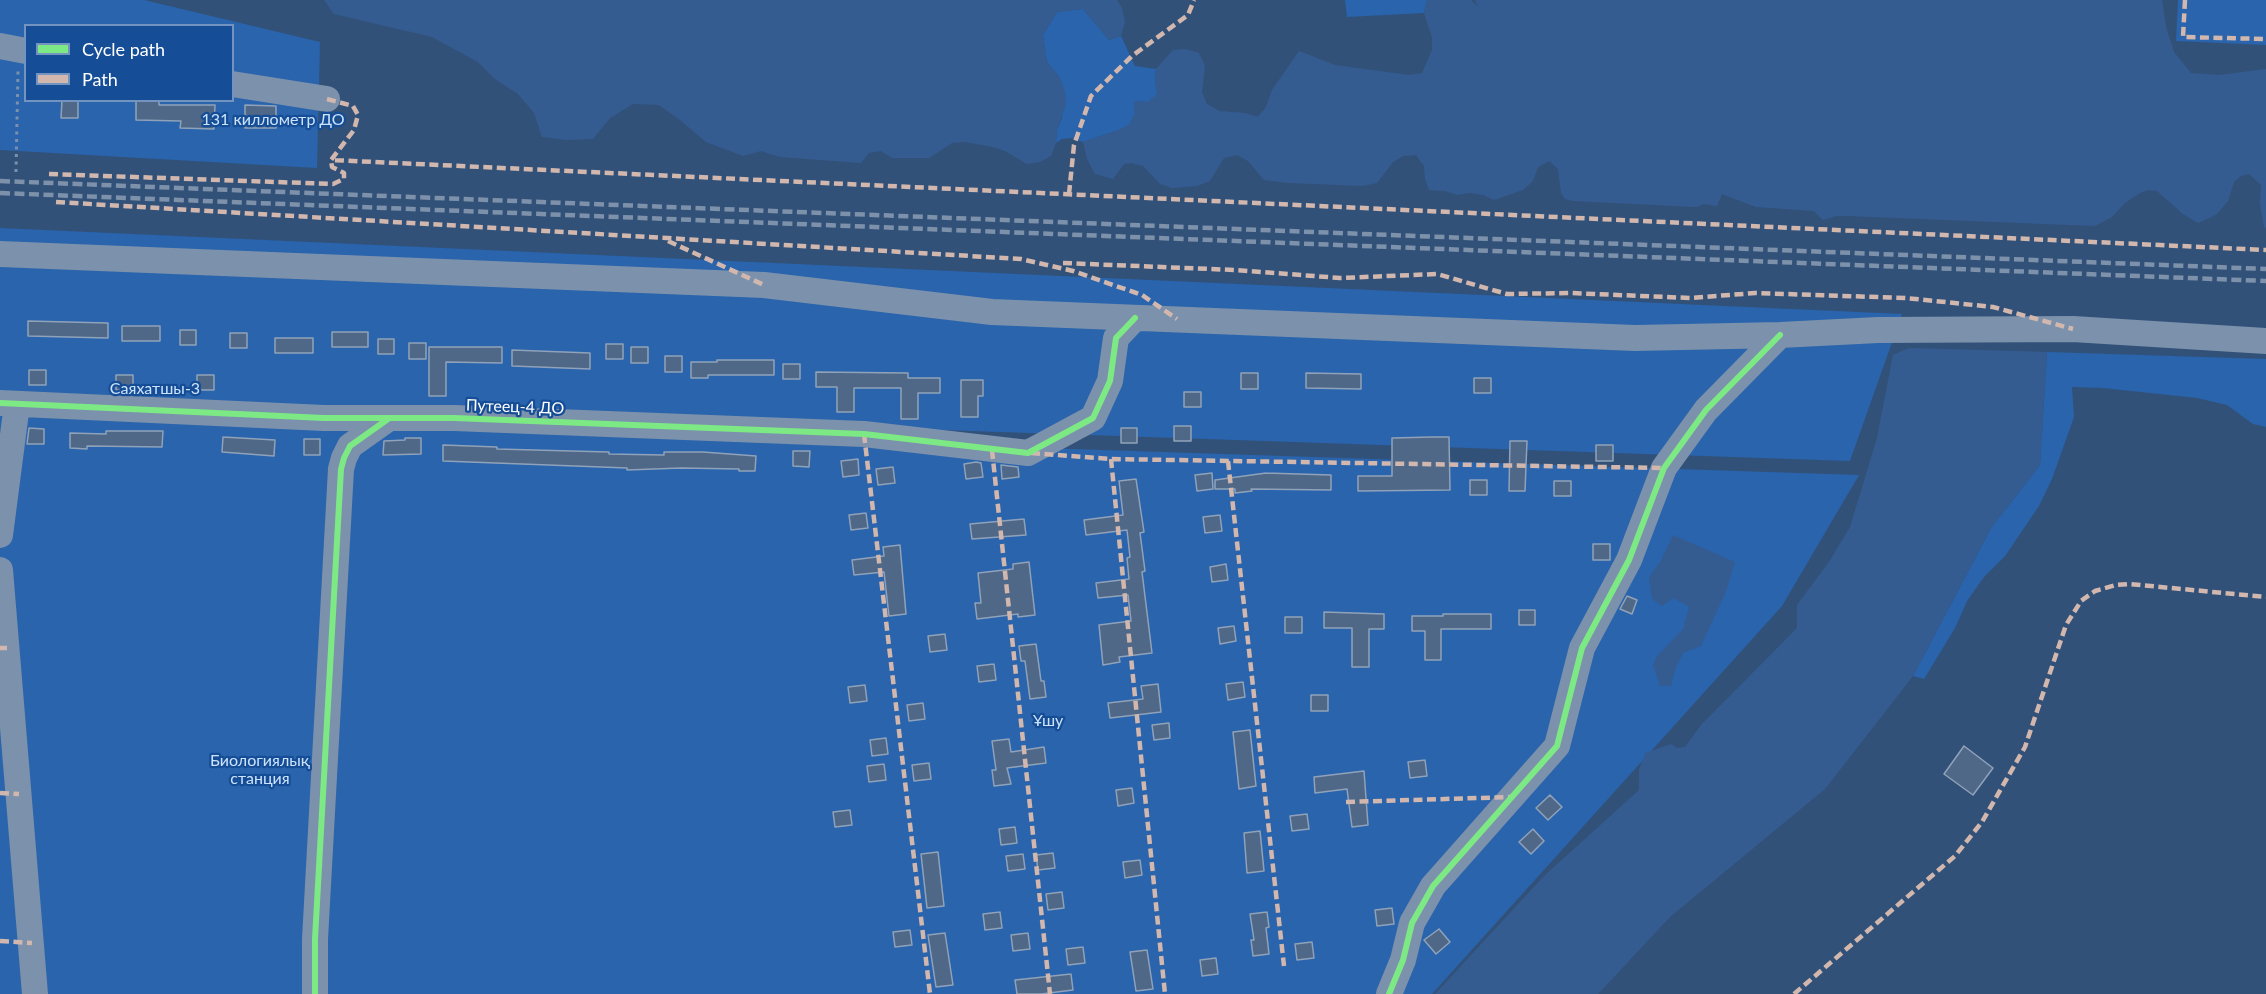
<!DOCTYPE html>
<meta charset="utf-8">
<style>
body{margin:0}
#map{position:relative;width:2266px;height:994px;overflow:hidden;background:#325179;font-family:Lato,sans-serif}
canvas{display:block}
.legend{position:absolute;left:24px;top:24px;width:210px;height:78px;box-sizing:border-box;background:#154d96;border:2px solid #7394c0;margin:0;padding:8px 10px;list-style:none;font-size:18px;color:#fff}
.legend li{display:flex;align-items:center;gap:12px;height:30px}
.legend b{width:30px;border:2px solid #7394c0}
</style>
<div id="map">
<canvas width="2266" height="994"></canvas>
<ul class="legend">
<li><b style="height:8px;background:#7ce984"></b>Cycle path</li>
<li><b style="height:8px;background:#d1b7ad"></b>Path</li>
</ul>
</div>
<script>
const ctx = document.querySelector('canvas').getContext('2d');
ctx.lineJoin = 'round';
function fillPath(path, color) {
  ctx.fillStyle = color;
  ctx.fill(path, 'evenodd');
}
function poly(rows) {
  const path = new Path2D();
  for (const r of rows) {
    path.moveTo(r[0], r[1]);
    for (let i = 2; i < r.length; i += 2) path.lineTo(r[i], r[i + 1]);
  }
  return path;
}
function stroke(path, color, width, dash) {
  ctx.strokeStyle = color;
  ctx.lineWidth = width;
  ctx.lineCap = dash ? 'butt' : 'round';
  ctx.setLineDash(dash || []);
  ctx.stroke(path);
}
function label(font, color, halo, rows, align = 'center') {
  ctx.font = font + ' Lato,sans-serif';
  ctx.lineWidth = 4.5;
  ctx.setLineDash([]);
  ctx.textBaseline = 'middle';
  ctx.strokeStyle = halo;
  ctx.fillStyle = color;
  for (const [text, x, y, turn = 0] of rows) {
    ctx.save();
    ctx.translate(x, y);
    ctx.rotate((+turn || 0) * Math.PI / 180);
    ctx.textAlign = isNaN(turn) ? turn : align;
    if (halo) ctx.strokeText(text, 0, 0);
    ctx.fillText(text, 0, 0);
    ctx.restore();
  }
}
fillPath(poly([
 [0,0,144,0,320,42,317,168,0,150],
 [26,26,232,26,232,100,26,100],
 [1345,0,1427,0,1424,13,1347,17],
 [2178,0,2266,0,2266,45,2176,41],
 [1083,9,1109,40,1121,36,1135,66,1156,69,1155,82,1158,94,1148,102,1134,101,1135,113,1129,125,1119,130,1083,142,1071,138,1062,139,1056,143,1057,130,1062,118,1060,78,1047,62,1043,35,1057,12],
 [0,228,1902,314,1850,461,737,423,739,438,1859,475,1782,606,1432,994,0,994],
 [2047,352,2266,359,2266,427,2253,424,2227,405,2197,398,2103,388,2072,387,2074,417,2052,479,2039,506,2005,556,1984,577,1967,601,1955,628,1924,679,1913,676,1991,528,2040,465]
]), '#2964ad');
fillPath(poly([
 [324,0,1117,0,1122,8,1125,22,1121,36,1109,40,1083,9,1057,12,1043,35,1047,62,1060,78,1065,91,1066,104,1057,130,1056,143,1051,156,1040,162,1027,164,1005,151,993,147,965,142,952,143,929,158,892,158,881,151,869,153,861,163,780,157,761,151,743,156,706,142,680,120,659,105,633,104,610,118,593,139,567,140,542,137,534,113,518,94,495,79,478,62,432,37,334,14],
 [1427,0,1471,0,1478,7,1475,0,2162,0,2166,27,2174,52,2191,73,2219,75,2266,69,2266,228,2264,227,2260,203,2261,185,2249,174,2241,176,2234,182,2228,201,2216,215,2198,223,2183,214,2157,191,2148,190,2140,193,2125,203,2112,217,2095,226,1848,216,1836,216,1823,220,1814,211,1756,207,1722,194,1717,206,1704,204,1696,207,1573,201,1565,199,1561,193,1558,169,1549,161,1538,167,1533,181,1523,190,1494,200,1483,195,1470,193,1457,195,1445,191,1429,190,1425,179,1424,166,1416,155,1403,156,1393,162,1377,183,1362,186,1289,183,1264,180,1248,161,1237,155,1224,158,1210,181,1197,186,1172,188,1160,184,1143,166,1131,163,1124,164,1113,179,1095,174,1087,159,1083,142,1119,130,1129,125,1135,113,1134,101,1148,102,1157,94,1155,82,1156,69,1173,50,1186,49,1199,53,1205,66,1202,92,1207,104,1219,111,1245,113,1258,117,1266,107,1272,90,1299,51,1335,65,1409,75,1422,73,1432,50,1432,37,1424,13],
 [1909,348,2047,352,2040,465,1991,528,1913,676,1825,789,1670,917,1598,994,1435,994,1544,876,1639,790,1639,770,1645,753,1671,744,1677,748,1685,747,1701,725,1797,628,1797,605,1829,562,1850,527,1877,438,1893,355],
 [1673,535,1735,562,1726,592,1701,646,1683,653,1675,670,1671,686,1660,686,1653,665,1657,656,1683,629,1689,607,1674,598,1662,606,1652,599,1649,577,1660,562]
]), '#355c91');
const building = poly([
 [62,100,78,100,78,118,61,118,62,100],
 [136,100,159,100,159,105,215,105,214,129,180,128,181,121,136,120,136,100],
 [245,105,276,106,276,128,245,128,245,105],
 [28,321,108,323,108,338,28,336,28,321],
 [122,326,160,326,160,341,122,341,122,326],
 [180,330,196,330,196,345,180,345,180,330],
 [332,332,368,332,368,347,332,347,332,332],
 [230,333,247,333,247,348,230,348,230,333],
 [275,338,313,338,313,353,275,353,275,338],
 [378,339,394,339,394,354,378,354,378,339],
 [409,343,426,343,426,359,409,359,409,343],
 [606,344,623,344,623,359,606,359,606,344],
 [429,347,502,347,502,363,446,362,446,396,429,396,429,347],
 [631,347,648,347,648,363,631,363,631,347],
 [512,350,590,353,590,369,512,366,512,350],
 [665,356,682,356,682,372,665,372,665,356],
 [717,360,774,360,774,375,708,375,708,378,691,378,691,362,717,362,717,360],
 [783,364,800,364,800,379,783,379,783,364],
 [29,370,46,370,46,385,29,385,29,370],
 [816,372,908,373,908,378,940,378,940,393,918,393,918,419,901,419,901,388,854,388,854,412,837,412,837,387,816,387,816,372],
 [1241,373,1258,373,1258,389,1241,389,1241,373],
 [1306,373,1361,374,1361,389,1306,388,1306,373],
 [116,375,133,375,133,390,116,390,116,375],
 [197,375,214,375,214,390,197,390,197,375],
 [1474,378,1491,378,1491,393,1474,393,1474,378],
 [961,380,983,380,983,396,978,396,978,417,961,417,961,380],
 [1184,392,1201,392,1201,407,1184,407,1184,392],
 [1174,426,1191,426,1191,441,1174,441,1174,426],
 [29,428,44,429,44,444,27,444,29,428],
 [1121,428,1137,428,1137,443,1121,443,1121,428],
 [106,431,163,431,162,447,87,446,87,449,70,448,70,433,106,434,106,431],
 [223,437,275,440,274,456,222,452,223,437],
 [1432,437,1449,437,1450,490,1358,491,1358,476,1392,476,1392,438,1432,437],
 [405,438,421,438,421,454,383,455,384,441,405,440,405,438],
 [304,439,320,439,320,455,304,455,304,439],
 [1510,441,1527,441,1525,491,1509,491,1510,441],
 [443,445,497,447,497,449,609,452,609,454,664,455,664,452,703,452,756,456,755,471,739,471,739,469,681,468,627,470,627,468,443,461,443,445],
 [1596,445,1613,445,1613,461,1596,461,1596,445],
 [793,451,810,451,809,467,793,466,793,451],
 [858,459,859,475,843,477,841,461,858,459],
 [976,462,981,463,983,477,966,479,964,464,976,462],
 [1001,465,1018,467,1019,477,1002,479,1001,465],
 [893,467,895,483,878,485,876,469,893,467],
 [1212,473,1213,489,1197,491,1195,475,1212,473],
 [1266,473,1331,475,1331,490,1251,489,1252,491,1235,493,1235,489,1215,489,1215,480,1266,473],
 [1136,479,1144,532,1140,533,1145,571,1142,572,1152,653,1119,657,1120,662,1103,665,1099,625,1131,621,1128,595,1098,598,1096,583,1129,579,1127,558,1130,557,1127,530,1086,535,1084,520,1123,515,1119,481,1136,479],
 [1470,480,1487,480,1487,495,1470,495,1470,480],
 [1554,481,1571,481,1571,496,1554,496,1554,481],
 [866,513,868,528,851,530,849,515,866,513],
 [1220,515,1222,531,1205,533,1203,517,1220,515],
 [1024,519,1026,535,972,539,970,524,1024,519],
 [1593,544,1610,544,1610,560,1593,560,1593,544],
 [900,545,906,614,889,616,884,572,854,575,852,560,884,556,883,547,900,545],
 [1029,562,1035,615,1018,617,1018,614,977,619,975,603,981,603,978,573,1013,569,1013,564,1029,562],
 [1226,564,1228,580,1212,582,1210,567,1226,564],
 [1627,596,1637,600,1632,614,1620,609,1627,596],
 [1519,610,1535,610,1535,625,1519,625,1519,610],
 [1324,612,1384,614,1384,629,1369,629,1369,667,1352,667,1352,628,1324,628,1324,612],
 [1443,614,1491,614,1491,629,1441,629,1441,660,1425,660,1425,631,1412,631,1412,616,1443,616,1443,614],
 [1285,617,1302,617,1302,633,1285,633,1285,617],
 [1234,626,1236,641,1220,644,1218,628,1234,626],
 [945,634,947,650,930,652,928,636,945,634],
 [1036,644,1041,681,1044,681,1046,697,1030,699,1025,661,1021,661,1019,646,1036,644],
 [994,664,996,680,979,682,977,666,994,664],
 [1243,682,1245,697,1228,700,1226,684,1243,682],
 [1158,684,1161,712,1110,718,1108,703,1143,699,1141,686,1158,684],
 [865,685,867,701,850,703,848,687,865,685],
 [1311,695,1328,695,1328,711,1311,711,1311,695],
 [923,703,925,719,909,721,907,705,923,703],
 [1169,723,1170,738,1154,740,1152,725,1169,723],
 [1250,730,1256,786,1239,789,1233,732,1250,730],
 [886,738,888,754,872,756,870,740,886,738],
 [1009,739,1011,752,1044,747,1046,763,1007,768,1011,784,994,786,992,770,996,770,992,741,1009,739],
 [1964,746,1993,768,1973,795,1944,774,1964,746],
 [1425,760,1427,776,1410,778,1408,762,1425,760],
 [929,763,931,779,914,781,912,765,929,763],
 [884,764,886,780,869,782,867,766,884,764],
 [1364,771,1368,825,1352,827,1347,789,1315,793,1314,777,1364,771],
 [1132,788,1134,803,1118,806,1116,790,1132,788],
 [1550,795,1562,807,1548,820,1536,808,1550,795],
 [850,810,852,825,835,827,833,812,850,810],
 [1307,814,1309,829,1292,831,1290,816,1307,814],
 [1015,827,1017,843,1001,845,999,829,1015,827],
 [1533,829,1544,841,1531,854,1519,842,1533,829],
 [1260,831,1264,871,1247,873,1244,833,1260,831],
 [938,852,944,906,927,908,921,854,938,852],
 [1053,853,1055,868,1038,870,1036,855,1053,853],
 [1023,854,1025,869,1008,871,1006,856,1023,854],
 [1140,860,1142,875,1125,878,1123,862,1140,860],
 [1062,892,1064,908,1048,910,1046,894,1062,892],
 [1392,908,1394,924,1377,926,1375,910,1392,908],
 [1000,912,1002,928,985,930,983,914,1000,912],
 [1267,912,1269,927,1266,928,1269,954,1253,956,1251,940,1254,940,1250,914,1267,912],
 [1439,929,1450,942,1436,954,1424,940,1439,929],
 [910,930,912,945,895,947,893,932,910,930],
 [945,933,953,985,936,987,928,935,945,933],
 [1028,933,1030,949,1013,951,1011,935,1028,933],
 [1312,942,1314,958,1297,960,1295,944,1312,942],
 [1083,947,1085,963,1068,965,1066,949,1083,947],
 [1147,950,1153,989,1136,991,1130,952,1147,950],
 [1216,958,1218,974,1202,976,1200,960,1216,958],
 [1071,974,1073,990,1041,994,1017,994,1015,980,1071,974]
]);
fillPath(building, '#4f6888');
stroke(building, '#90a2b9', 1.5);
stroke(poly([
 [16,172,18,70]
]), '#7c91ab', 3, [3, 4.5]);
stroke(poly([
 [0,46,26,51],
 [232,84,327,99],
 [0,254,764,285,992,312,1635,338,1780,335,1878,330,2073,329,2266,341],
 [0,403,324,418,454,418,864,434,1028,453,1093,418,1110,381,1116,338,1135,318],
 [0,535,17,404],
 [0,570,35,994],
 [315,994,315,939,341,469,344,458,350,446,388,419],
 [1389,994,1403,960,1412,923,1433,886,1557,746,1582,648,1629,560,1664,468,1706,410,1780,335]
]), '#7c91ab', 26);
stroke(poly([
 [0,181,2266,269],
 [0,193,2266,281]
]), '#7d91aa', 4.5, [10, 4.5]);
stroke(poly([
 [2185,0,2183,37,2266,39],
 [327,99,353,106,358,115,354,130,331,160,2266,250],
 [49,174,333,184,344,179,344,173,332,167,331,160],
 [1069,194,1074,145,1091,96,1132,56,1188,15,1194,0],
 [56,202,1021,259,1073,271,1142,295,1177,319],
 [668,241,764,285],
 [1063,263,1235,270,1340,278,1437,274,1507,294,1571,293,1690,298,1755,293,1906,298,1993,307,2073,329],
 [864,434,930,994],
 [992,450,1050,994],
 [1031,453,1111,459,1664,468],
 [1111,459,1165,994],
 [1228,461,1284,966],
 [0,648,7,648],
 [0,793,19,794],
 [1346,802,1511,797],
 [0,941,32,943],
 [1794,994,1955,856,1982,822,2025,747,2066,625,2081,601,2095,591,2116,585,2129,584,2266,597]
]), '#d1b7ad', 4.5, [9, 4.5]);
stroke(poly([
 [0,403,324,418,454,418,864,434,1028,453,1093,418,1110,381,1116,338,1135,318],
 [315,994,315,939,341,469,344,458,350,446,388,419],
 [1389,994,1403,960,1412,923,1433,886,1557,746,1582,648,1629,560,1664,468,1706,410,1780,335]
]), '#7ce984', 6);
label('16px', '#cde3fc', '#154d96', [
 ["131 киллометр ДО",273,120],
 ["Саяхатшы-3",155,389],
 ["Ұшу",1048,721],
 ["Биологиялық",260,761],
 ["станция",260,779]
]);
label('16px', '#fff', '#154d96', [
 ["Путеец-4 ДО",515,407,2]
]);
</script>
